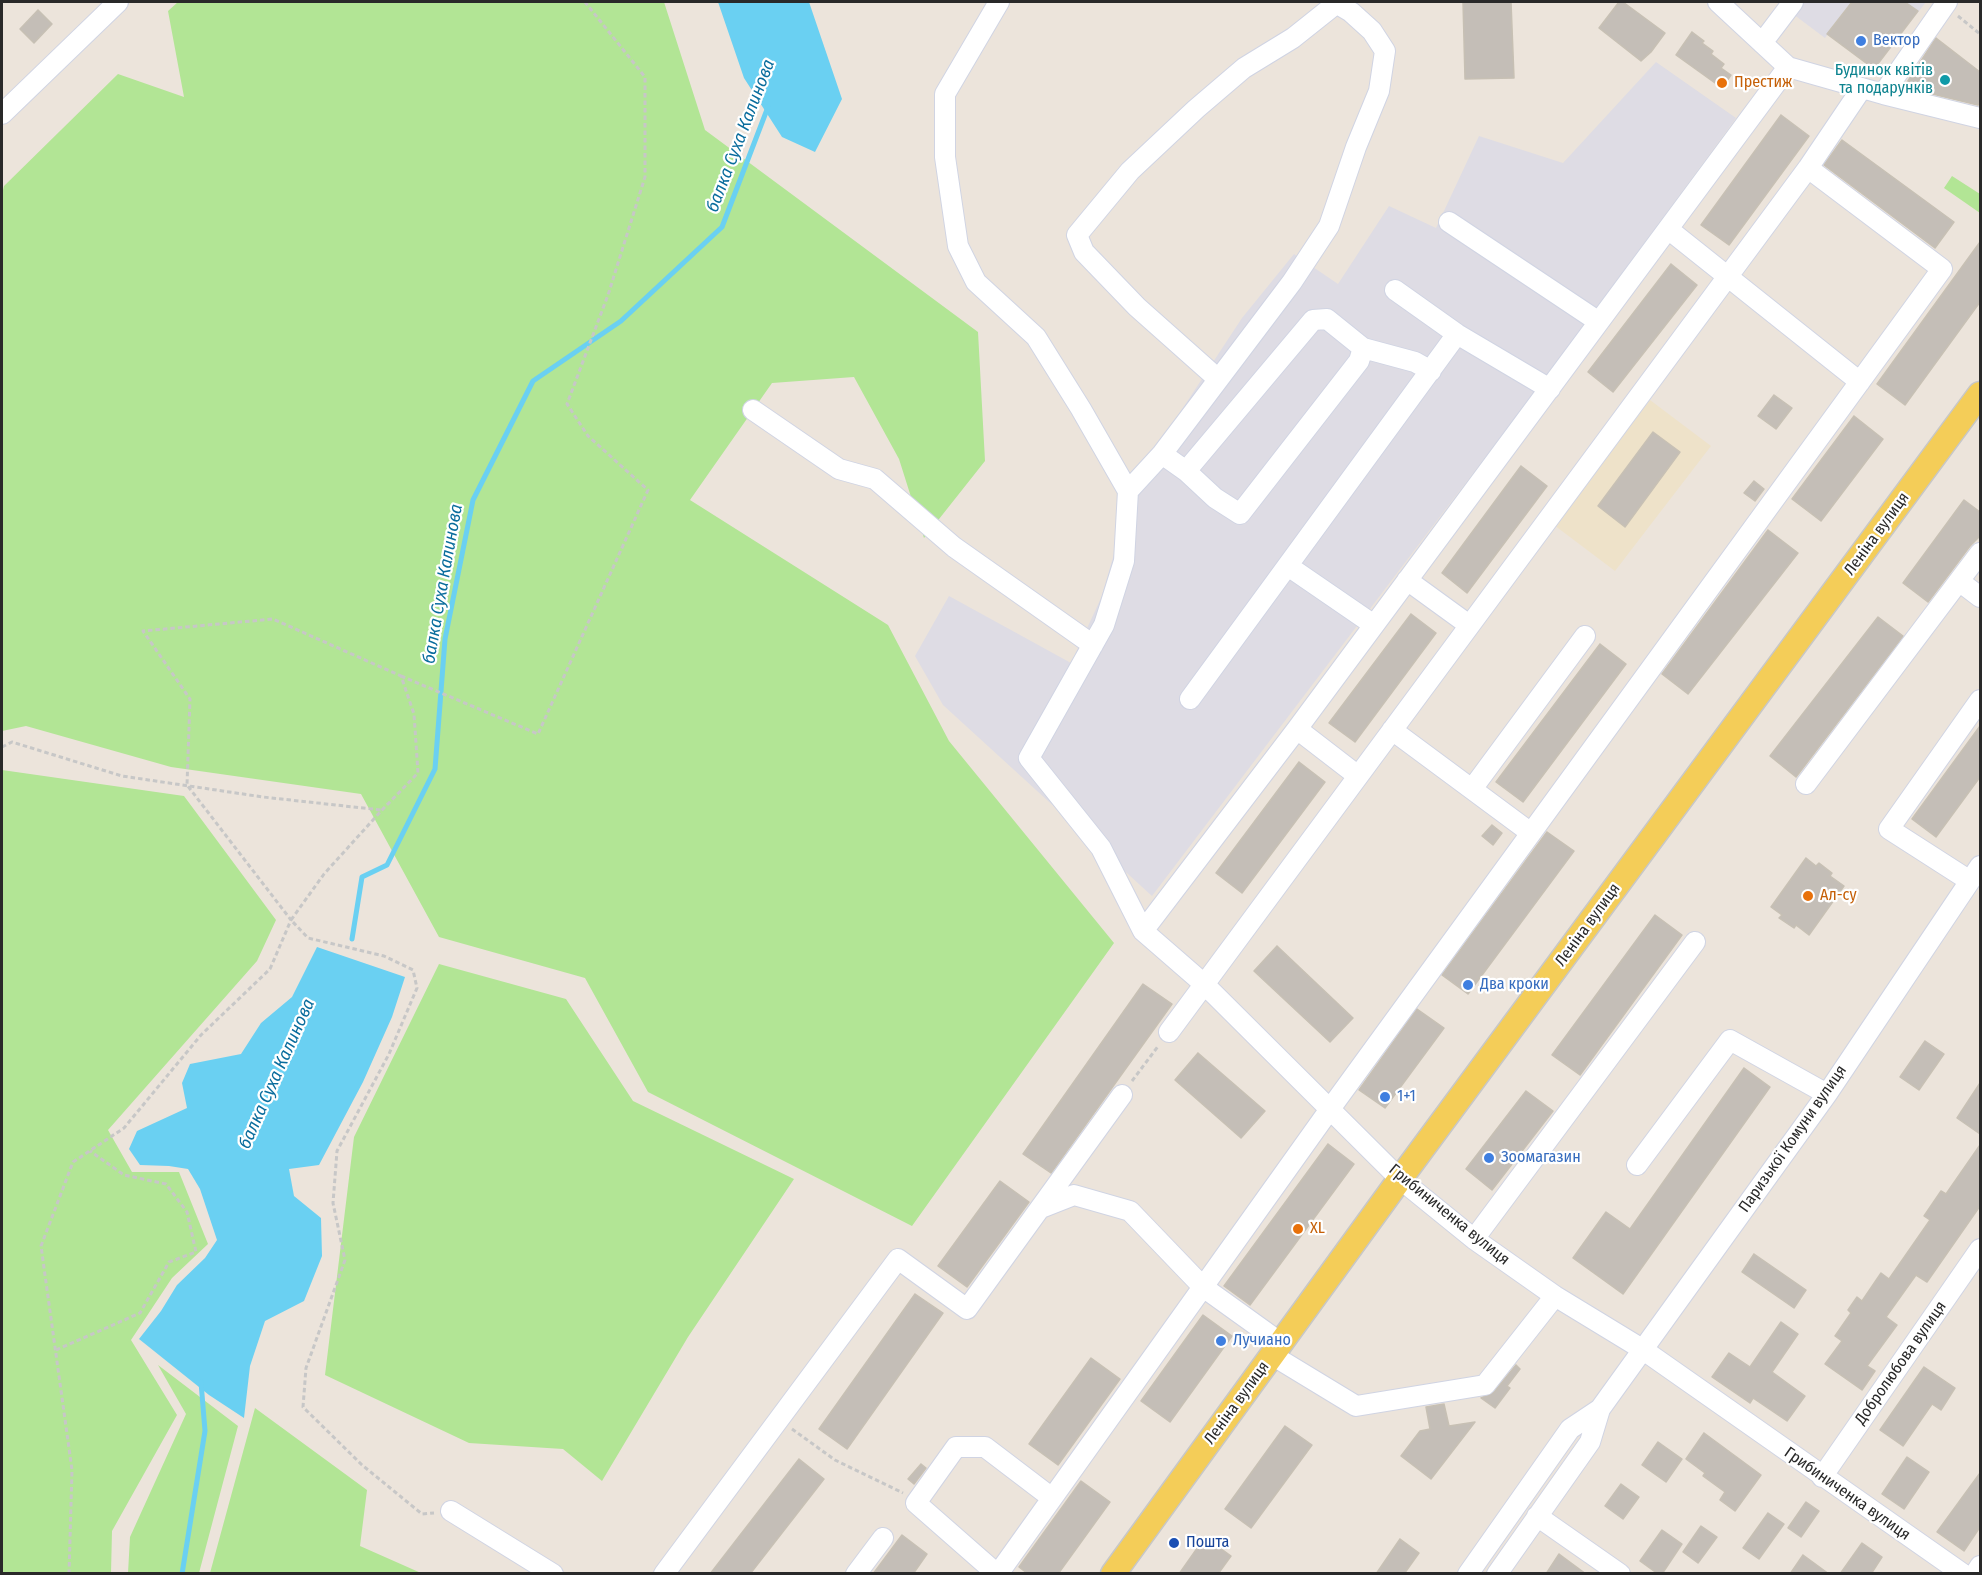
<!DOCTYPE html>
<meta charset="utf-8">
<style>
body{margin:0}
#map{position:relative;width:1982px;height:1575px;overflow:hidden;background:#ece4db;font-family:"Fira Sans Condensed",sans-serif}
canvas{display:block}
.frame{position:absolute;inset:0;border:3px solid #292929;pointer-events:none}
</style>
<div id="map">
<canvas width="1982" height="1575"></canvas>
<div class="frame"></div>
</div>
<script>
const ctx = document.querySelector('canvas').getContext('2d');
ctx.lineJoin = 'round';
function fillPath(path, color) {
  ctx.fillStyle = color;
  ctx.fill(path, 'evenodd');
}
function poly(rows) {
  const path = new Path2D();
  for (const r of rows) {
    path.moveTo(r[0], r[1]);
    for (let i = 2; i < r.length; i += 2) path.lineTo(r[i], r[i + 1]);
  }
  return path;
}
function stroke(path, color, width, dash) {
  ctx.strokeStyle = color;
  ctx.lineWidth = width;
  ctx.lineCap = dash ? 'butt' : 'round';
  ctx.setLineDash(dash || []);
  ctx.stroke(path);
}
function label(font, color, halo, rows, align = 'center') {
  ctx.font = font + ' "Fira Sans Condensed",sans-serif';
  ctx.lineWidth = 4.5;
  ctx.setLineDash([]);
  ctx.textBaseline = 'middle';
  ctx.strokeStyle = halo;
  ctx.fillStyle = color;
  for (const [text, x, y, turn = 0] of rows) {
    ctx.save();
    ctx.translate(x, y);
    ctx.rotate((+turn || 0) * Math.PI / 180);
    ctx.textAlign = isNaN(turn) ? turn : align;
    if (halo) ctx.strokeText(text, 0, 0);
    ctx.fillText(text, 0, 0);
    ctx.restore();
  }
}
fillPath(poly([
 [1797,2,1926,2,1874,69,1828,34,1825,38,1789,11],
 [1656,62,1736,118,1533,394,1152,896,943,705,915,656,949,596,1071,663,1101,598,1120,534,1123,499,1242,318,1294,254,1338,284,1389,206,1436,228,1479,136,1563,163]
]), '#dedce4');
fillPath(poly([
 [1650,400,1711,446,1615,571,1554,525]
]), '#eee2c9');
fillPath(poly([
 [178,2,664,2,705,130,978,332,985,461,924,538,899,459,854,377,772,383,690,500,888,625,949,741,1114,943,912,1226,648,1092,585,978,439,937,361,794,171,767,26,726,2,731,2,194,4,186,118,74,184,97,168,11],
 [1952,176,1980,194,1980,213,1944,188],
 [2,770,184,796,276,920,257,961,108,1130,132,1172,179,1172,208,1244,172,1278,131,1340,177,1415,112,1531,111,1573,2,1573],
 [439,964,566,999,633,1101,794,1179,688,1337,602,1481,563,1449,469,1443,325,1375,354,1137],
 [158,1365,238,1426,199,1573,128,1573,130,1537,186,1414],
 [255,1408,367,1490,360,1546,421,1573,210,1573]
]), '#b2e595');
fillPath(poly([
 [718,2,809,2,842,99,815,152,782,137,744,78],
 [317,947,405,977,392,1017,363,1082,319,1165,289,1169,294,1196,321,1218,322,1256,304,1301,265,1321,250,1366,244,1418,209,1395,139,1339,161,1311,177,1285,205,1258,217,1240,200,1189,188,1169,169,1166,140,1165,129,1149,137,1131,187,1108,182,1083,190,1064,241,1054,261,1023,292,997]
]), '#6ad0f2');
stroke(poly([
 [352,939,362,877,387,865,435,769,445,639,473,500,533,381,621,321,722,227,768,107],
 [182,1574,205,1431,201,1382]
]), '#6ad0f2', 5);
const building = poly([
 [1463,2,1511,2,1514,78,1465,79,1463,2],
 [1619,2,1623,2,1665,33,1651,52,1641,61,1599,28,1619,2],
 [1852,2,1905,2,1918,11,1874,69,1827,34,1852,2],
 [38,10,52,24,34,43,20,29,38,10],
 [1692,32,1704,41,1702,43,1713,51,1711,54,1724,64,1721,68,1731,75,1722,88,1676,55,1692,32],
 [1936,38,1980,72,1980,102,1978,105,1904,87,1936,38],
 [1781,115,1809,136,1729,245,1701,225,1781,115],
 [1842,140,1954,222,1935,248,1824,165,1842,140],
 [1980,242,1980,302,1905,405,1877,384,1980,242],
 [1671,264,1697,285,1613,392,1588,372,1671,264],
 [1774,395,1792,408,1776,429,1758,416,1774,395],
 [1854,416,1883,439,1821,521,1792,499,1854,416],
 [1653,432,1680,452,1625,527,1598,506,1653,432],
 [1521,466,1547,486,1467,593,1442,573,1521,466],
 [1754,481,1764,489,1755,501,1744,493,1754,481],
 [1964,500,1980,512,1980,536,1970,546,1928,602,1903,583,1964,500],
 [1768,530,1798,553,1688,694,1662,674,1768,530],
 [1411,614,1436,633,1355,742,1329,723,1411,614],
 [1878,617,1903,636,1796,777,1770,756,1878,617],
 [1600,644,1626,664,1523,802,1496,782,1600,644],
 [1980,726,1980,777,1936,837,1912,819,1980,726],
 [1299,762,1325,782,1242,893,1216,873,1299,762],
 [1492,825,1502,833,1493,845,1482,836,1492,825],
 [1547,832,1574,851,1468,994,1442,975,1547,832],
 [1806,858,1816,866,1819,863,1832,873,1830,876,1844,886,1809,935,1796,925,1794,928,1779,918,1782,915,1771,907,1806,858],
 [1655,915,1682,935,1580,1075,1552,1055,1655,915],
 [1277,946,1353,1018,1330,1042,1254,971,1277,946],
 [1143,984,1172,1004,1051,1173,1023,1154,1143,984],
 [1417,1009,1444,1028,1385,1108,1359,1090,1417,1009],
 [1925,1041,1944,1054,1919,1090,1900,1077,1925,1041],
 [1198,1053,1265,1111,1241,1138,1175,1080,1198,1053],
 [1744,1068,1770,1087,1623,1294,1573,1258,1606,1212,1630,1229,1744,1068],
 [1980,1083,1980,1134,1957,1118,1980,1083],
 [1526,1091,1553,1111,1492,1190,1466,1169,1526,1091],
 [1328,1144,1354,1164,1250,1305,1224,1286,1328,1144],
 [1980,1145,1980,1206,1927,1282,1916,1275,1886,1317,1897,1325,1867,1366,1875,1371,1862,1390,1825,1364,1842,1341,1835,1336,1851,1313,1848,1310,1857,1297,1862,1301,1881,1273,1889,1279,1930,1220,1924,1216,1941,1191,1946,1194,1980,1145],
 [1000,1181,1029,1202,967,1287,938,1266,1000,1181],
 [1754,1254,1806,1290,1794,1308,1742,1272,1754,1254],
 [915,1294,943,1313,847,1449,819,1429,915,1294],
 [1203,1315,1232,1336,1170,1422,1141,1401,1203,1315],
 [1781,1322,1798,1334,1772,1372,1805,1396,1787,1421,1753,1398,1750,1403,1712,1377,1729,1353,1750,1367,1781,1322],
 [1091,1358,1120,1379,1058,1465,1029,1444,1091,1358],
 [1516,1365,1520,1369,1507,1386,1510,1388,1495,1408,1481,1398,1494,1392,1516,1365],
 [1924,1367,1955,1388,1941,1410,1932,1404,1903,1446,1880,1430,1924,1367],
 [1444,1404,1449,1426,1475,1422,1431,1479,1401,1456,1420,1431,1430,1429,1426,1407,1444,1404],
 [1285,1426,1312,1445,1251,1528,1225,1509,1285,1426],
 [1704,1433,1761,1475,1735,1511,1720,1500,1725,1492,1703,1476,1705,1473,1686,1459,1704,1433],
 [1658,1442,1682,1459,1666,1482,1642,1465,1658,1442],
 [1907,1457,1929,1472,1904,1509,1882,1494,1907,1457],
 [799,1459,824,1479,750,1574,710,1574,799,1459],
 [921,1464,926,1468,914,1484,908,1479,921,1464],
 [1980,1473,1980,1527,1964,1551,1937,1532,1980,1473],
 [1081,1481,1110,1502,1058,1574,1028,1574,1019,1567,1081,1481],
 [1621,1484,1639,1497,1623,1519,1605,1506,1621,1484],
 [1806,1502,1819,1511,1801,1537,1788,1528,1806,1502],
 [1768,1513,1784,1524,1759,1559,1743,1548,1768,1513],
 [1701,1526,1717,1537,1698,1563,1683,1552,1701,1526],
 [1662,1530,1682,1544,1662,1574,1658,1574,1640,1561,1662,1530],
 [902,1535,927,1554,913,1574,873,1574,902,1535],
 [1205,1537,1231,1556,1218,1574,1179,1574,1205,1537],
 [1400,1539,1419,1553,1404,1574,1376,1574,1400,1539],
 [1862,1543,1882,1557,1871,1574,1840,1574,1862,1543],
 [1559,1554,1586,1574,1546,1574,1559,1554],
 [1803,1555,1829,1574,1790,1574,1803,1555]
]);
fillPath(building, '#c4beb7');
stroke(building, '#c7c0b4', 1.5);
const minor = poly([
 [999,2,945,94,945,157,958,246,976,282,1036,337,1081,409,1128,491,1124,561,1104,625,1029,758,1101,848,1143,931,1204,984,1400,1179,1474,1239,1555,1296,1642,1349,1963,1574],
 [1718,2,1788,67,1883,94,1980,118],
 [1762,43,1793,2],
 [1883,94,1947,2],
 [2,114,118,2],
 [1449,222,1599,322],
 [1668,229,1860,382],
 [1395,290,1457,334,1550,389],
 [1363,348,1415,362,1431,371],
 [1218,379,1137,307,1084,252,1077,235,1130,171,1196,109,1244,68,1293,38,1337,3],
 [753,410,839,469,875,479,954,547,1093,645],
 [1162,454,1186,471,1215,498,1240,514,1359,361,1363,348,1327,319,1313,320,1186,471],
 [1128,491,1162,454,1292,282,1329,226,1356,147,1379,91,1385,51,1372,31,1351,12,1334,2],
 [1288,566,1374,625],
 [1407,580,1469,625],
 [1959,581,1980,597],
 [1190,699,1457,334],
 [1297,729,1358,776],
 [1392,730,1531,833],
 [1806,784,1980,553],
 [1472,789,1585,636],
 [1970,881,1889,829,1980,700],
 [1143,931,1297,729,1788,67],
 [1169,1032,1808,168,1862,88],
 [1637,1165,1730,1040,1827,1094],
 [1041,1208,1074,1195,1130,1211,1203,1287,1281,1343],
 [1474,1239,1695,942],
 [1272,1355,1356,1406,1485,1385,1555,1296],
 [1822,1477,1980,1249],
 [451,1511,553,1574],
 [1537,1516,1620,1574],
 [664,1574,898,1259,967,1309,1122,1095],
 [856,1574,883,1538],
 [997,1574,916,1503,956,1447,985,1447,1052,1498],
 [998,1574,1330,1109,1942,269,1808,168],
 [1468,1574,1570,1429,1600,1409],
 [1497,1574,1590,1442,1600,1409,1827,1094,1980,866],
 [1975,1574,1980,1566]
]);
const major = poly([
 [1113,1574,1400,1179,1980,394]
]);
stroke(minor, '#d0d4e3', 22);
stroke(major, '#c7c7c7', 27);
stroke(poly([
 [1958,16,1980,34],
 [401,676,538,734,648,490,588,436,567,404,608,295,645,177,645,77,585,2],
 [2,747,12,742,122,776,263,797,381,810],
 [1132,1081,1159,1045],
 [56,1350,140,1313,169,1262,196,1252,187,1212,166,1184,124,1175,90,1151],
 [792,1429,835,1460,903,1493],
 [69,1574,72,1470,41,1246,73,1162,124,1128,201,1035,270,969,291,920,187,785,190,699,143,631,273,619,401,676,414,714,418,773,382,810,324,874,291,920,308,938,384,956,413,970,417,988,389,1054,337,1151,333,1203,345,1260,306,1368,303,1407,362,1465,422,1514,434,1513]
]), '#c7c7c7', 3, [4.5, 3]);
stroke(minor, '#fff', 20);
stroke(major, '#f4cd58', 24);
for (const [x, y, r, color] of [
 [1861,41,6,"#3f7fe0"],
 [1945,80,6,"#0f9aa8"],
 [1722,83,6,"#e8710a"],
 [1808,896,6,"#e8710a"],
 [1468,985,6,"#3f7fe0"],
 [1385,1097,6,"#3f7fe0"],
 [1489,1158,6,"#3f7fe0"],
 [1298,1229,6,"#e8710a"],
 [1221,1341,6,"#3f7fe0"],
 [1174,1543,6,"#1a4fb4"]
]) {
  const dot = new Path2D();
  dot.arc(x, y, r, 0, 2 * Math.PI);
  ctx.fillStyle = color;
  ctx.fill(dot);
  stroke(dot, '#fff', 2);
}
label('16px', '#366cbe', '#fff', [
 ["Вектор",1873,41],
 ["Два кроки",1480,985],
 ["1+1",1397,1097],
 ["Зоомагазин",1501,1158],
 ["Лучиано",1233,1341]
], 'left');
label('16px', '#0d838f', '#fff', [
 ["Будинок квітів",1933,71],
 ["та подарунків",1933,89]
], 'right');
label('16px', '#c56008', '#fff', [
 ["Престиж",1734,83],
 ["Ал-су",1820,896],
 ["XL",1310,1229]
], 'left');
label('16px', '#292929', '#fff', [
 ["Леніна вулиця",1877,534,-54],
 ["Леніна вулиця",1588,925,-54],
 ["Паризької Комуни вулиця",1793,1139,-55],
 ["Грибиниченка вулиця",1449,1215,39],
 ["Добролюбова вулиця",1901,1363,-55],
 ["Леніна вулиця",1237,1403,-54],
 ["Грибиниченка вулиця",1847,1494,35]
]);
label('16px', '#164399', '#fff', [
 ["Пошта",1186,1543]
], 'left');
label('italic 18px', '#0a6d9d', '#fff', [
 ["балка Суха Калинова",741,136,-69],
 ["балка Суха Калинова",443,584,-80],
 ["балка Суха Калинова",277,1074,-66]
]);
</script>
